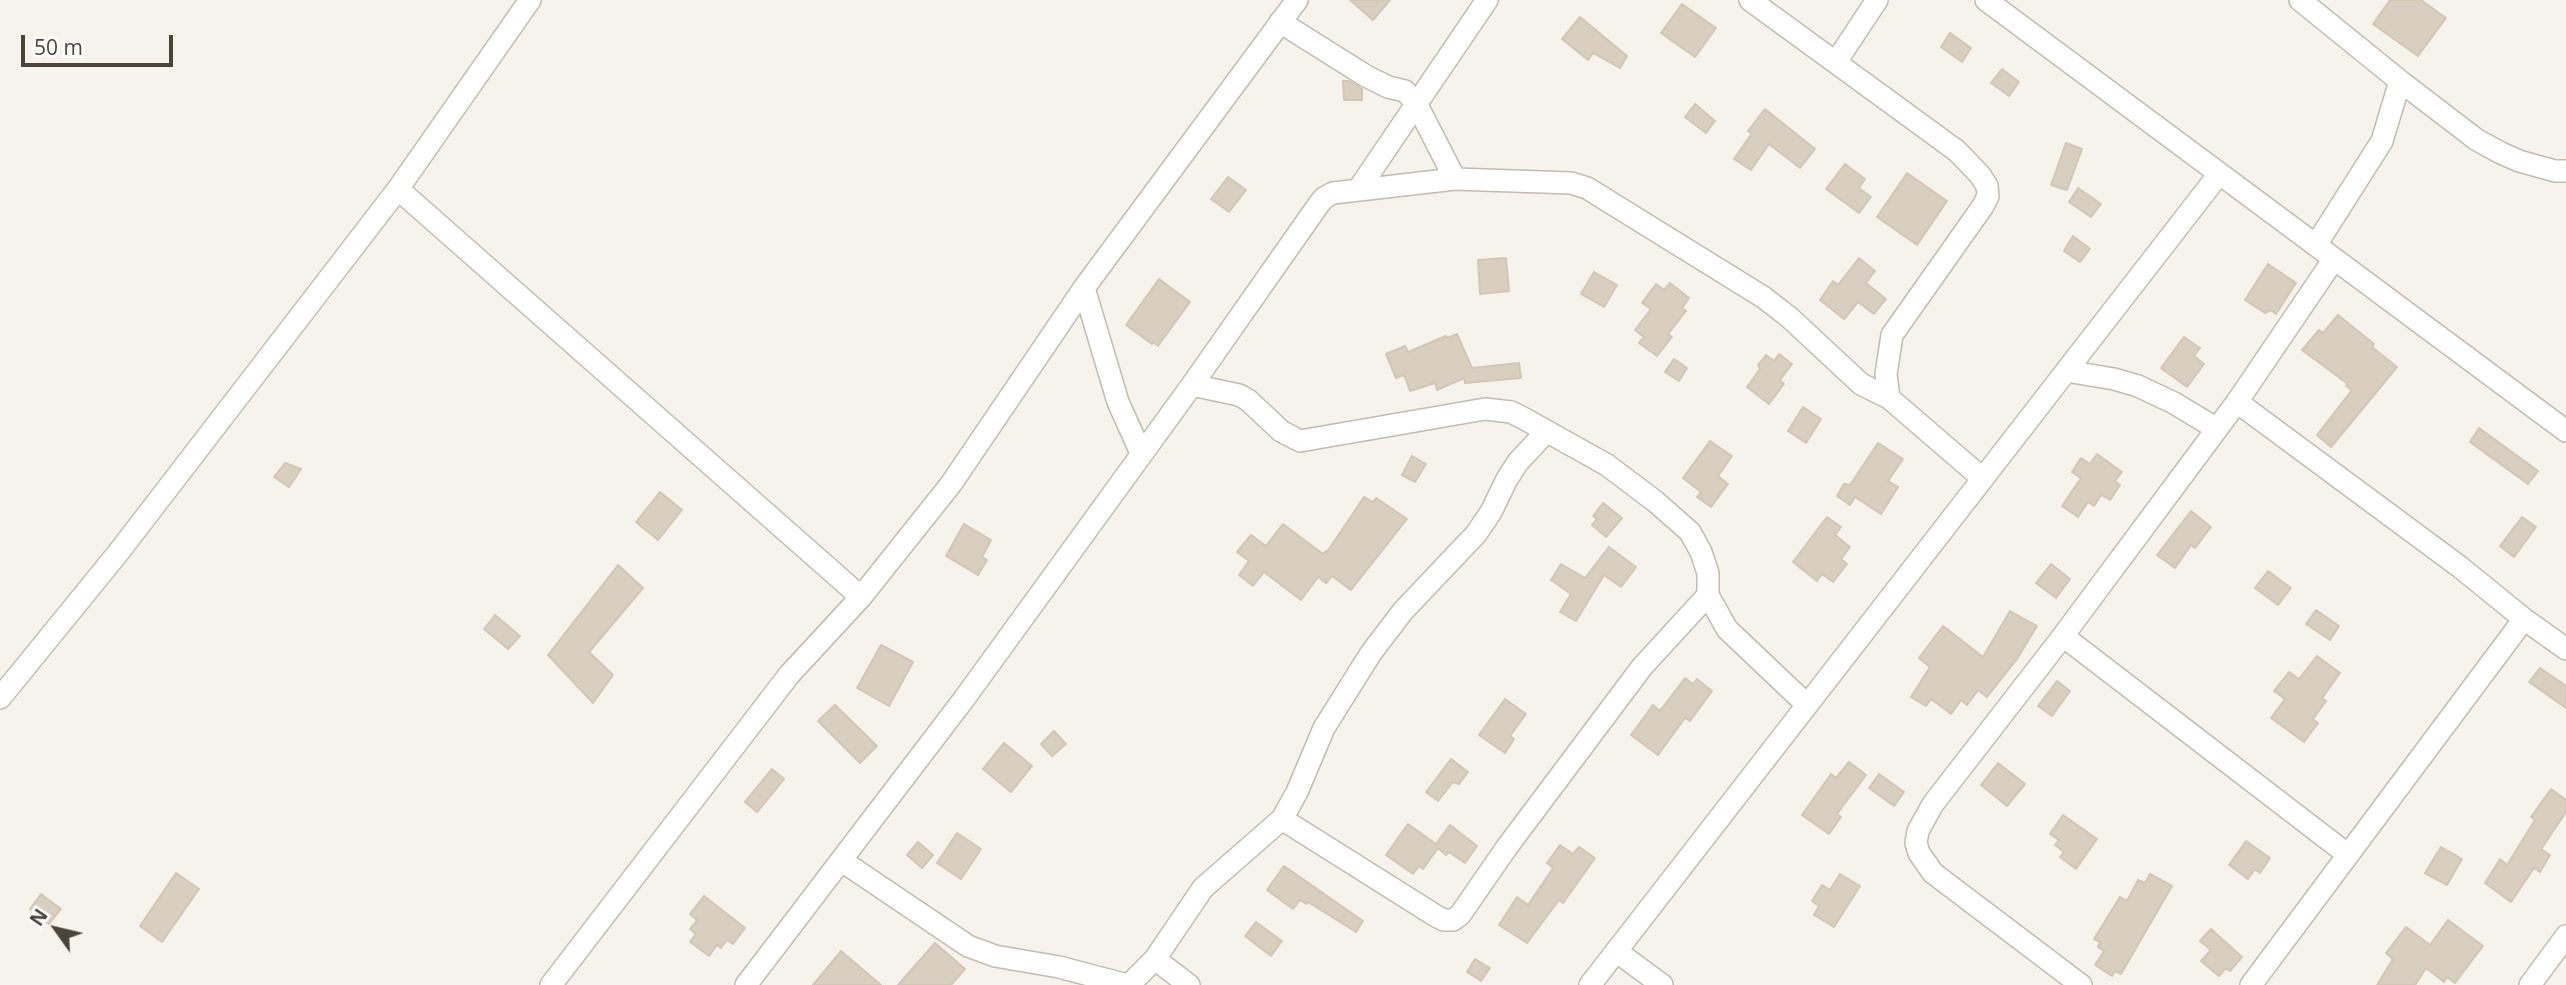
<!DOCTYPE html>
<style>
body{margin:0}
#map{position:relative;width:2566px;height:985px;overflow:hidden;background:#f6f3ec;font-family:"Open Sans",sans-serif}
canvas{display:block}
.north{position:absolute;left:21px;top:894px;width:70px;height:70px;-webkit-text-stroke:5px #fff;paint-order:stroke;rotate:304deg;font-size:19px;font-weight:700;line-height:28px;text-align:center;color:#4b4439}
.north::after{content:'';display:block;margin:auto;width:24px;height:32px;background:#4b4439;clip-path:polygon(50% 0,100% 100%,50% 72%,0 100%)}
.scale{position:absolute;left:21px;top:35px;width:152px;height:32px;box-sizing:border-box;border:4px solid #4b4439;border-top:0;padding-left:9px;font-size:21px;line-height:24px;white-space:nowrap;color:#4b4439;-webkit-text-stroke:5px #fff;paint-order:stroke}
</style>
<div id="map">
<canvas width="2566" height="985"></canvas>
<div class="north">N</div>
<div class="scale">50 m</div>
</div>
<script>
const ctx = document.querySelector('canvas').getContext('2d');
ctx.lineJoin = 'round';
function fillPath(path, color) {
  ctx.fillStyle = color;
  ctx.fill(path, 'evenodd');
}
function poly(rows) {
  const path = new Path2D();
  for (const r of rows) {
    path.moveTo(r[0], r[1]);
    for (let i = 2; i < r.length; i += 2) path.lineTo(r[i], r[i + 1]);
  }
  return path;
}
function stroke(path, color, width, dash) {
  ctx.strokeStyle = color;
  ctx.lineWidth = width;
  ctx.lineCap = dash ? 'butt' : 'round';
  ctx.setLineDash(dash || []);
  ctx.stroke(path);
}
const building = poly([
 [1350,0,1390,0,1373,20,1350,0],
 [2390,0,2421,0,2446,18,2418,56,2373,24,2390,0],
 [1682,4,1716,28,1695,57,1661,33,1682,4],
 [1580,17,1627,56,1620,68,1593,53,1588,60,1562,39,1580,17],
 [1950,33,1971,48,1962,62,1941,47,1950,33],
 [2002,69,2019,82,2009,96,1991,83,2002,69],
 [1343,81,1349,81,1362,89,1362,100,1344,100,1343,81],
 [1695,104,1715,121,1706,133,1685,117,1695,104],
 [1765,109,1815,149,1800,168,1769,144,1751,170,1734,159,1752,133,1748,131,1765,109],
 [2066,143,2082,149,2067,190,2051,185,2066,143],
 [1845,164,1865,179,1859,188,1871,197,1859,213,1826,189,1845,164],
 [1907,173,1947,201,1917,245,1877,217,1907,173],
 [1228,177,1246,190,1229,212,1211,199,1228,177],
 [2078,188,2101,204,2091,217,2069,202,2078,188],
 [2073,236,2090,249,2080,262,2064,251,2073,236],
 [1506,258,1509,291,1480,294,1478,260,1506,258],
 [1859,258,1875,271,1866,283,1886,299,1874,314,1858,302,1844,319,1820,300,1833,281,1838,285,1859,258],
 [2268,264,2296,283,2276,314,2271,310,2265,313,2245,300,2268,264],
 [1594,272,1617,285,1604,307,1581,294,1594,272],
 [1159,279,1190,302,1158,346,1153,342,1152,344,1126,325,1159,279],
 [1670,283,1689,298,1682,308,1686,311,1668,334,1672,337,1657,356,1639,343,1644,337,1635,330,1651,309,1642,303,1656,284,1664,290,1670,283],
 [2338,315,2374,344,2372,347,2397,367,2331,447,2317,435,2352,390,2346,386,2348,384,2302,350,2319,330,2323,333,2338,315],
 [1457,334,1472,368,1519,363,1521,378,1465,383,1464,378,1437,390,1435,383,1410,391,1404,375,1396,378,1386,354,1405,346,1408,352,1446,336,1448,338,1457,334],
 [2184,337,2200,348,2194,356,2204,364,2187,387,2161,368,2184,337],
 [1779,354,1792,364,1780,380,1784,384,1769,404,1747,387,1760,369,1758,365,1766,355,1774,361,1779,354],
 [1674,359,1687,368,1679,381,1665,372,1674,359],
 [1803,407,1821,419,1806,443,1788,431,1803,407],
 [2479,428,2538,471,2528,484,2470,442,2479,428],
 [1710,441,1732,456,1718,476,1728,484,1711,507,1697,497,1701,492,1683,478,1710,441],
 [1878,443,1903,459,1888,481,1898,487,1881,514,1855,497,1850,505,1837,496,1844,484,1850,485,1878,443],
 [2097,454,2122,472,2115,481,2120,485,2110,500,2101,495,2094,506,2088,502,2078,517,2062,506,2081,478,2072,472,2081,458,2090,464,2097,454],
 [1412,456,1426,464,1415,482,1402,475,1412,456],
 [285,463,301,469,289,487,274,477,285,463],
 [660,492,682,510,658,540,636,522,660,492],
 [1364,497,1373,502,1376,498,1407,519,1351,590,1332,576,1326,583,1318,577,1301,600,1264,572,1253,586,1239,575,1249,561,1237,552,1251,535,1266,546,1283,524,1323,554,1326,551,1327,552,1364,497],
 [1603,503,1622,518,1606,537,1592,525,1597,519,1593,516,1603,503],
 [2191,511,2211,527,2195,548,2191,545,2175,568,2157,555,2191,511],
 [1827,517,1841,527,1835,535,1850,547,1841,559,1847,564,1833,582,1822,574,1817,581,1793,562,1827,517],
 [2522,517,2536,527,2514,557,2500,546,2522,517],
 [964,524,991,540,982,557,987,560,978,575,946,556,964,524],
 [1609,547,1636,567,1621,587,1604,575,1576,621,1560,612,1571,594,1551,580,1561,564,1585,578,1609,547],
 [2051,564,2070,579,2056,598,2036,583,2051,564],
 [618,565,643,588,589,652,613,675,593,703,548,655,618,565],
 [2268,571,2291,588,2278,605,2255,588,2268,571],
 [2316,610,2339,626,2330,640,2306,624,2316,610],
 [2010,611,2037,626,2017,659,1987,697,1978,690,1967,705,1961,700,1951,714,1931,699,1926,706,1911,697,1930,667,1919,658,1943,626,1983,657,2010,611],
 [495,615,520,636,508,649,484,629,495,615],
 [881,645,913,662,889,706,857,688,881,645],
 [2317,656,2340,673,2322,698,2326,701,2313,719,2318,723,2304,742,2271,718,2285,699,2274,691,2289,672,2299,679,2317,656],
 [2540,668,2566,686,2566,708,2529,682,2540,668],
 [1685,678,1693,684,1697,679,1712,691,1690,721,1685,718,1658,755,1631,735,1653,705,1660,711,1685,678],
 [2057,681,2070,691,2052,716,2038,706,2057,681],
 [1505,699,1526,714,1510,736,1514,739,1505,753,1479,735,1505,699],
 [835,705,877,746,860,763,818,721,835,705],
 [1054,731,1066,744,1052,756,1041,744,1054,731],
 [1004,743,1032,766,1011,792,983,769,1004,743],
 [1451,759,1468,772,1459,784,1453,782,1438,801,1426,792,1451,759],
 [1849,762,1866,775,1837,814,1841,817,1829,834,1802,815,1831,774,1836,778,1849,762],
 [1998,763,2025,784,2007,806,1981,785,1998,763],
 [772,769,784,779,757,812,745,802,772,769],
 [1879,774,1904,792,1894,806,1869,788,1879,774],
 [2551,789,2566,800,2566,812,2541,849,2550,855,2540,872,2534,868,2511,902,2485,883,2500,859,2507,865,2535,820,2531,817,2551,789],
 [2063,815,2097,839,2076,869,2060,857,2064,852,2055,845,2059,840,2050,834,2063,815],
 [1408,824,1436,844,1450,825,1477,846,1465,863,1449,852,1446,855,1438,848,1423,869,1419,866,1413,874,1386,855,1408,824],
 [957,833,981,849,961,879,937,863,957,833],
 [2246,841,2270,858,2260,873,2255,869,2248,879,2229,865,2246,841],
 [918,842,933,855,922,868,907,855,918,842],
 [1560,845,1573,854,1579,847,1595,858,1563,903,1559,900,1527,943,1499,925,1517,897,1528,905,1553,868,1547,863,1560,845],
 [2441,847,2462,859,2447,885,2425,873,2441,847],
 [1284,866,1363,921,1356,932,1308,902,1306,904,1300,900,1293,909,1267,890,1284,866],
 [176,873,199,889,162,942,140,926,176,873],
 [1840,874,1860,886,1834,927,1814,915,1819,906,1812,901,1822,885,1830,890,1840,874],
 [2150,874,2172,886,2121,974,2115,971,2112,976,2095,965,2104,951,2098,947,2100,942,2094,939,2120,897,2127,901,2138,880,2145,883,2150,874],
 [41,894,61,909,49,924,30,909,41,894],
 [704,896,745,928,733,944,727,940,721,948,717,945,709,956,690,942,696,934,690,929,697,920,690,914,704,896],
 [2448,920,2483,946,2455,983,2447,977,2444,982,2426,968,2415,985,2377,985,2393,959,2386,953,2406,927,2430,945,2448,920],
 [1256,922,1282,941,1271,956,1245,936,1256,922],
 [2211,929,2242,957,2230,971,2226,968,2219,976,2201,961,2211,950,2200,941,2211,929],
 [935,943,965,969,951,985,898,985,935,943],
 [841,951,881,985,813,985,841,951],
 [1475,959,1490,968,1481,981,1467,972,1475,959]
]);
fillPath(building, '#d8cfc1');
stroke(building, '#d3c7b4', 2);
const minor = poly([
 [1750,0,1957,151,1980,175,1987,186,1988,196,1983,206,1892,335,1886,374,1889,398],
 [1986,0,2566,431],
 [2300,0,2400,81,2477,140,2501,153,2519,161,2555,171,2566,171],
 [1280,22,1366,76,1388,87,1405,91,1416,103,1455,179],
 [1836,62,1877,0],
 [398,189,861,597],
 [1358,190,1487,0],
 [2316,245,2382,141,2400,81],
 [1084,288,1118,402,1141,453],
 [2066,371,2114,379,2138,386,2174,403,2217,429],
 [1192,385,1239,395,1248,400,1281,431,1300,441,1485,409,1511,412,1523,418,1607,465,1656,502,1690,532,1701,552,1708,573,1708,595,1727,629,1806,704],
 [2237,402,2460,567,2524,619,2566,649],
 [2063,636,2347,854],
 [0,698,118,553,398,189,530,0],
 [1282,819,1436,916,1444,920,1453,920,1460,915,1507,847,1642,667,1708,595],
 [842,861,968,946,995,956,1059,967,1127,985],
 [1616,951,1662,985],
 [1155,959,1189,985],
 [551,985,789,675,861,597,951,484,1084,288,1297,0],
 [746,985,964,699,1192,385,1319,204,1324,198,1333,193,1455,179,1571,183,1587,188,1763,297,1789,317,1861,384,1889,398,1982,478],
 [1129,985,1155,959,1203,888,1282,819,1297,792,1324,728,1371,653,1403,611,1476,534,1491,512,1507,479,1518,462,1546,432],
 [1590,985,2219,174],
 [2081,985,1933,873,1919,853,1916,843,1918,831,1933,804,2063,636,2237,402,2334,259],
 [2251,985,2524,619],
 [2530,985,2566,936]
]);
stroke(minor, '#c2bbae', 24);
stroke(minor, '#fff', 21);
</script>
